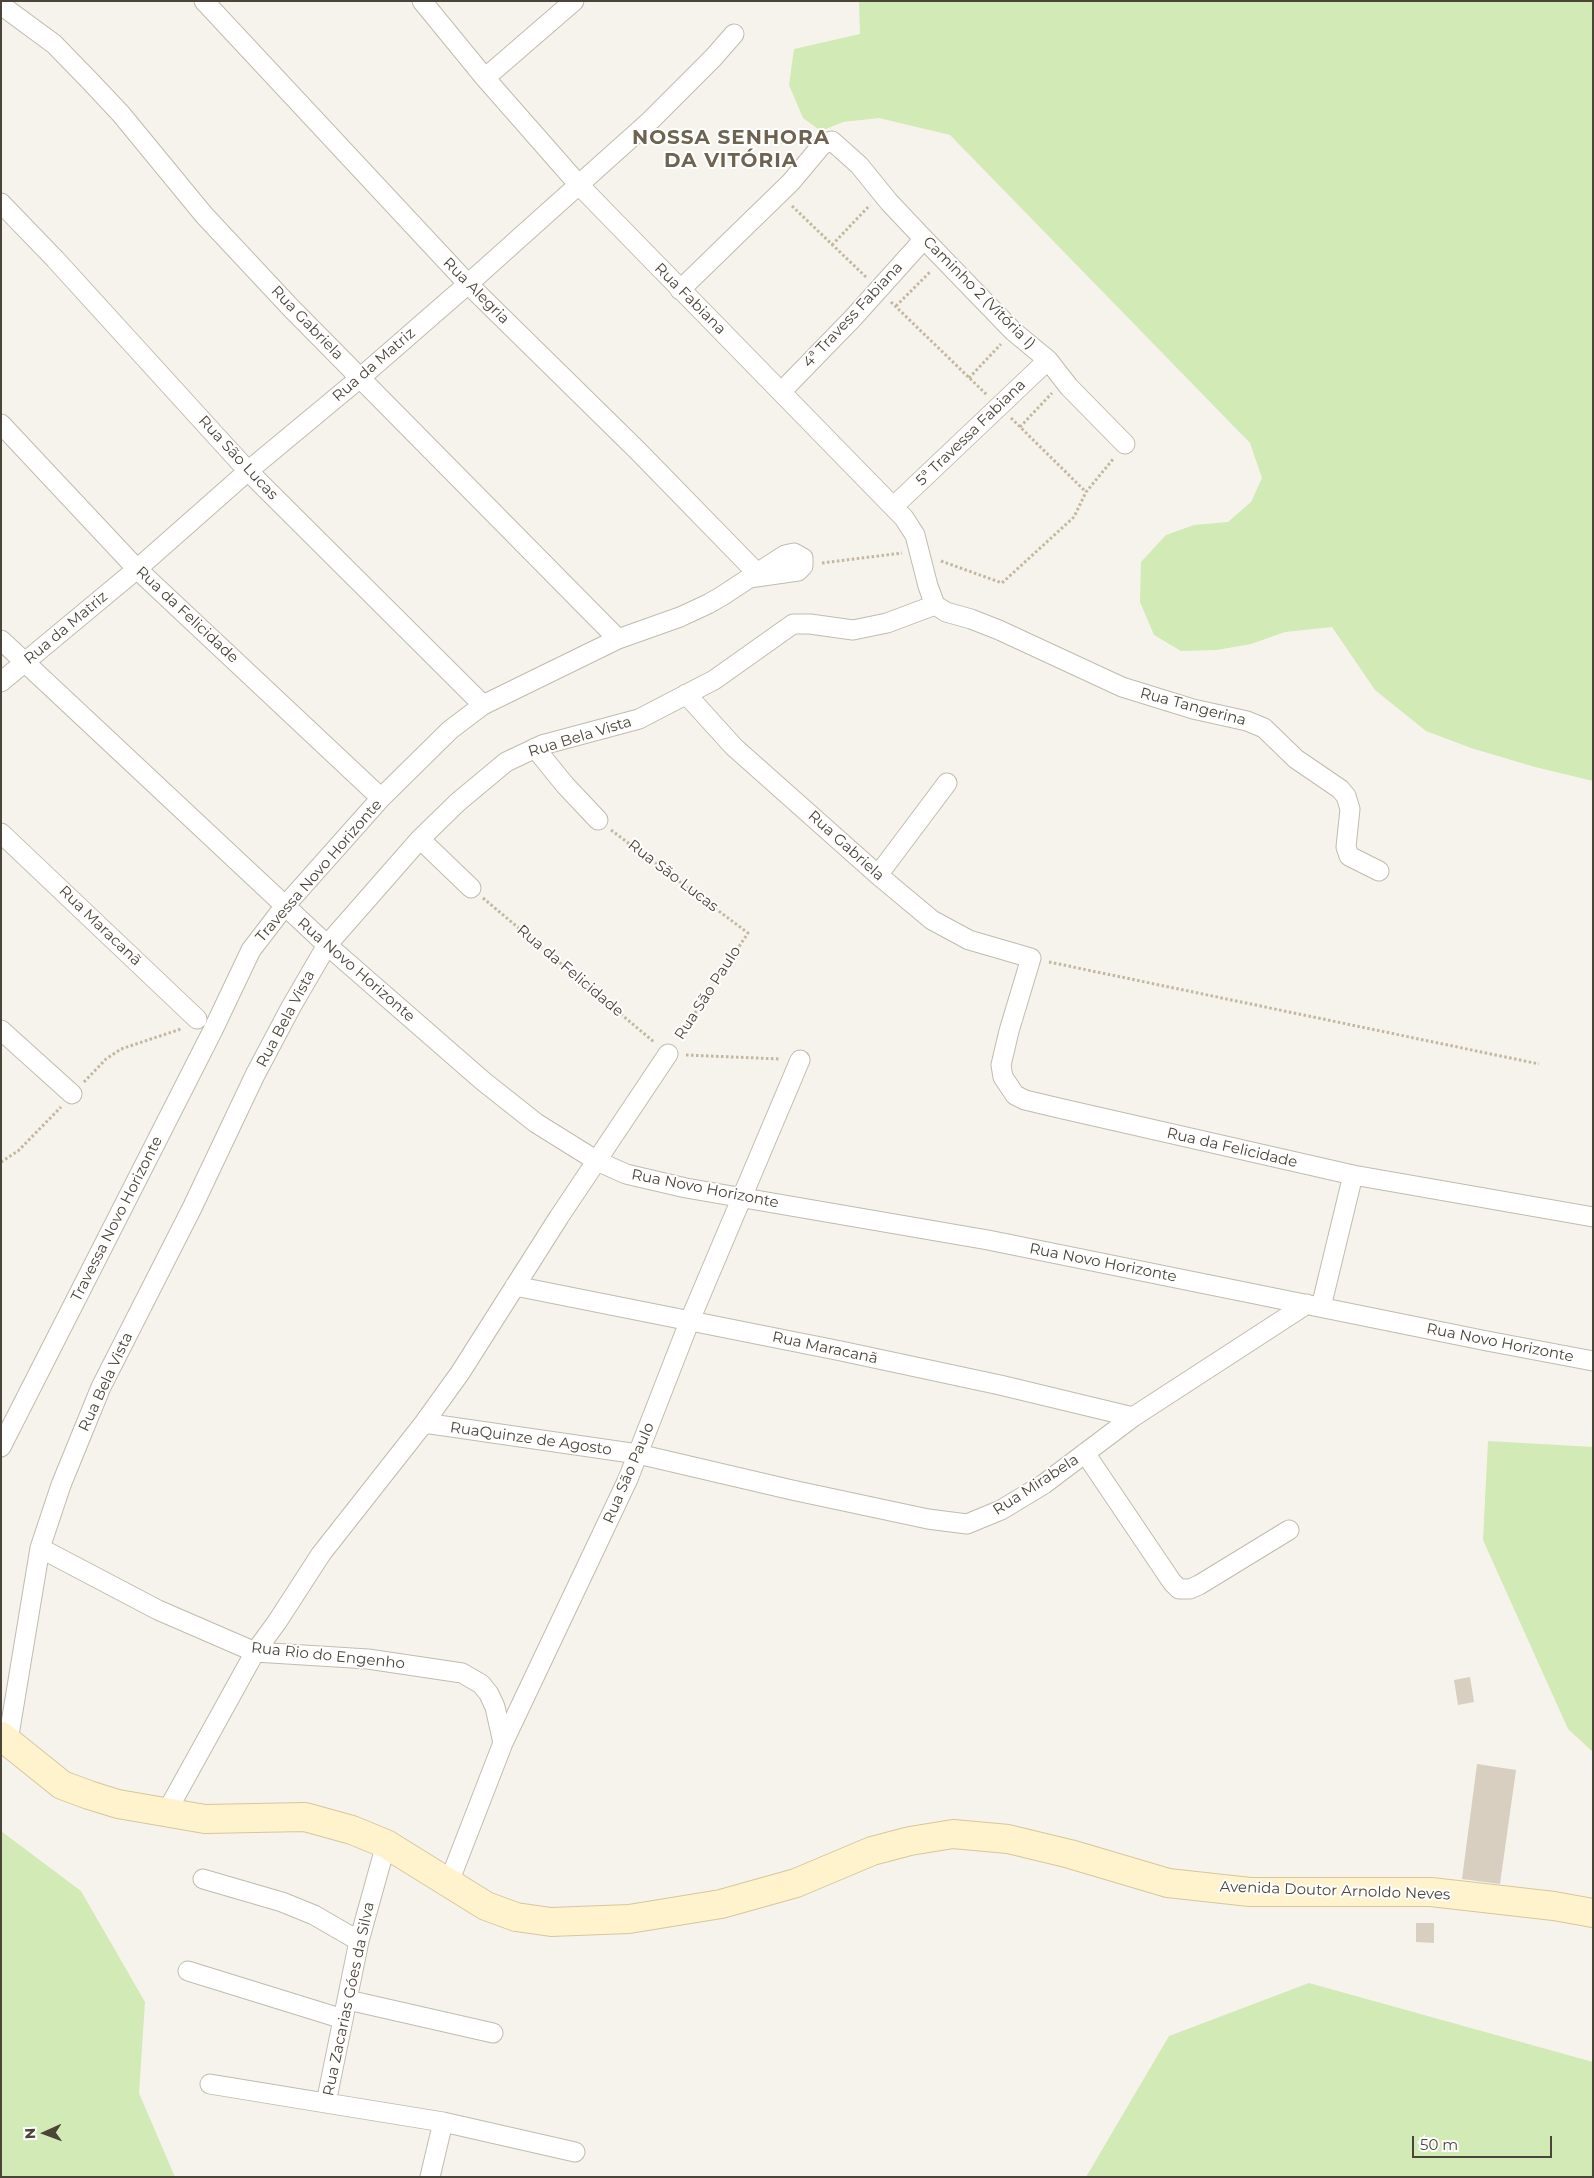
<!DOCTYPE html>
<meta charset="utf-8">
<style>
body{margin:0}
#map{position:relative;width:1594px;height:2178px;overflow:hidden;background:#f6f3ec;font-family:Montserrat,sans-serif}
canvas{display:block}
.frame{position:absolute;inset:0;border:2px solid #4b4439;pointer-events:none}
.north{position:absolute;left:20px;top:2108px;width:50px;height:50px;-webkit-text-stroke:4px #fff;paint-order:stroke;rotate:268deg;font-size:14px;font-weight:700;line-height:20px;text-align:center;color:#4b4439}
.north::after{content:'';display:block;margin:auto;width:18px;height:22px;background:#4b4439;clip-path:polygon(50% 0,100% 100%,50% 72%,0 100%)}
.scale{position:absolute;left:1412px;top:2136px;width:140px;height:22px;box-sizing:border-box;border:2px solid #4b4439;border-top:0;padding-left:6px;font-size:15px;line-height:18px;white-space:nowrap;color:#4b4439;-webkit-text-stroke:4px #fff;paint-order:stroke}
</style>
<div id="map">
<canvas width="1594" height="2178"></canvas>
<div class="frame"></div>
<div class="north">N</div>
<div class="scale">50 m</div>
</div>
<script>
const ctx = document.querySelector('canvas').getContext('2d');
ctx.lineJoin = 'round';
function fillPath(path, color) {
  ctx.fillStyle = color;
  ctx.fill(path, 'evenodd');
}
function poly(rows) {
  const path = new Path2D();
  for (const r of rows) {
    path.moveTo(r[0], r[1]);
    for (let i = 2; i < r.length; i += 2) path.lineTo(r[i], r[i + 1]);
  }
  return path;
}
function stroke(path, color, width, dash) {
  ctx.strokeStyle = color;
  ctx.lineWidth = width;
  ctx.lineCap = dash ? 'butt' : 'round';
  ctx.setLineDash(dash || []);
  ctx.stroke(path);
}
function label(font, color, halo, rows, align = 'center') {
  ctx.font = font + ' Montserrat,sans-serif';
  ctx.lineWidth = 4;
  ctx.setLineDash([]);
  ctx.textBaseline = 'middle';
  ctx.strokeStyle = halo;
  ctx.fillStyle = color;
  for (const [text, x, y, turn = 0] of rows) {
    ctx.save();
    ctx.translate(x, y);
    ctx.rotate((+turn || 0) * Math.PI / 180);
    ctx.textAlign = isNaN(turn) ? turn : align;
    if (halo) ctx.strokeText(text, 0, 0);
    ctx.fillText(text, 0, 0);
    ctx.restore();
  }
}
fillPath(poly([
 [859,1,1593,1,1593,781,1535,767,1471,748,1426,731,1375,690,1332,627,1285,632,1251,644,1217,650,1181,651,1154,635,1140,602,1141,562,1166,535,1194,525,1228,522,1251,502,1262,478,1250,443,950,135,879,118,843,122,821,131,803,118,789,85,794,49,860,34],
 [1488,1441,1593,1447,1593,1752,1568,1729,1483,1540],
 [1,1831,81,1891,145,2002,139,2093,175,2177,1,2177],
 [1309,1983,1593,2062,1593,2177,1086,2177,1169,2036]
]), '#d2eab5');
fillPath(poly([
 [1470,1677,1474,1702,1458,1705,1454,1680],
 [1477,1764,1516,1770,1500,1884,1462,1879],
 [1416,1923,1434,1923,1434,1943,1416,1942]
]), '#d8cfc1');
const minor = poly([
 [204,1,468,284,638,451,757,573],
 [422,1,485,78,579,185,904,518,915,535,928,586,935,605],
 [1,5,54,44,90,81,121,114,204,215,291,308,618,639],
 [485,78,574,1],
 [1,203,55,259,248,471,483,705],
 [680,290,791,182,822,145,828,142,832,141,859,165,889,202,924,239,1013,331,1048,360,1069,387,1125,444],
 [782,391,853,318,924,239],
 [1,424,137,569,381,798],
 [894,506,1048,360],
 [935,605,946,612,971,619,999,630,1122,687,1193,709,1247,721,1264,728,1296,759,1340,789,1346,796,1350,809,1346,847,1349,856,1379,871],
 [1,640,327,945,483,1081,536,1123,597,1161,626,1174,686,1188,988,1240,1487,1341,1593,1361],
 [1,682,137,569,248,471,360,378,468,284,651,120,713,58,734,34],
 [686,694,734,747,878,875,932,920,969,940,1031,958,1009,1031,1001,1065,1003,1077,1015,1095,1025,1100,1063,1109,1353,1175,1593,1217],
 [535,748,565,785,598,820],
 [1,833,197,1019],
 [420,839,471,888],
 [878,875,947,783],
 [1,1030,72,1094],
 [515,1286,841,1351,1000,1385,1133,1417],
 [1321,1307,1353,1175],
 [424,1423,638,1454,792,1490,928,1519,967,1524,1001,1510,1044,1484,1133,1417,1307,1304],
 [1,1447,213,1030,251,950,284,907,381,798,450,730,483,705,618,639,680,617,708,604,722,596,757,573,785,555,794,553,803,558,803,566,798,571,749,578],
 [1085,1453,1172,1582,1179,1589,1190,1589,1199,1585,1289,1530],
 [40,1548,158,1610,255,1652,368,1659,462,1673,481,1684,489,1694,495,1707,503,1743],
 [8,1741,40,1548,61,1485,101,1387,192,1208,255,1075,291,1007,327,945,420,839,458,802,506,762,542,745,639,719,714,680,793,624,810,624,853,630,887,623,935,605],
 [166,1813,255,1652,277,1622,321,1554,424,1423,460,1373,559,1217,668,1054],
 [386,1844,359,1941,326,2103,443,2122,430,2177],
 [203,1879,282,1902,314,1915,359,1941],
 [449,1882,503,1743,628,1479,690,1320,800,1060],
 [188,1971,343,2019],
 [348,2000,493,2033],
 [210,2084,326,2103],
 [443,2122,575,2152]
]);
const secondary = poly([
 [1,1736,62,1785,89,1795,118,1804,205,1819,305,1817,352,1830,386,1844,486,1906,516,1917,551,1922,629,1919,721,1904,796,1883,872,1851,910,1841,953,1834,1008,1839,1070,1854,1168,1883,1250,1892,1431,1892,1554,1906,1593,1913]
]);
stroke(minor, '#c2bbae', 21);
stroke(secondary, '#d6c79b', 30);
stroke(poly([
 [792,206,867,278],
 [832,245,870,205],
 [891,302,987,395],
 [896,306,931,271],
 [969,378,1001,344],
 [1011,418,1086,492],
 [1020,427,1052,393],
 [941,561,1002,583,1074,517,1086,492,1114,458],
 [822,563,902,553],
 [611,830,748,933,678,1039],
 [483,898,654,1042],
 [1049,962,1539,1064],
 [686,1055,780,1059],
 [84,1082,106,1059,121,1049,181,1029],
 [1,1162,18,1151,61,1107]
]), '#c4b79f', 3, [2.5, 2.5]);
stroke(minor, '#fff', 19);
stroke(secondary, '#fff3cd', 28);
label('15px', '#4b4439', '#fff', [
 ["Rua Alegria",476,291,45],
 ["Caminho 2 (Vitória I)",979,293,45],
 ["Rua Fabiana",690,299,45],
 ["4ª Travess Fabiana",853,315,-47],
 ["Rua Gabriela",307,323,46],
 ["Rua da Matriz",374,365,-41],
 ["5ª Travessa Fabiana",971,433,-44],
 ["Rua São Lucas",238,458,47],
 ["Rua da Felicidade",187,615,43],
 ["Rua da Matriz",66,628,-40],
 ["Rua Tangerina",1193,707,15],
 ["Rua Bela Vista",580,737,-17],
 ["Rua Gabriela",846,846,42],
 ["Travessa Novo Horizonte",319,871,-49],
 ["Rua São Lucas",673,876,37],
 ["Rua Maracanã",100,926,44],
 ["Rua Novo Horizonte",356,970,41],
 ["Rua da Felicidade",570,971,40],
 ["Rua São Paulo",708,993,-57],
 ["Rua Bela Vista",286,1019,-62],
 ["Rua da Felicidade",1232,1148,13],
 ["Rua Novo Horizonte",705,1189,11],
 ["Travessa Novo Horizonte",117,1219,-63],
 ["Rua Novo Horizonte",1103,1263,11],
 ["Rua Novo Horizonte",1500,1343,11],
 ["Rua Maracanã",825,1348,12],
 ["Rua Bela Vista",106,1382,-65],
 ["RuaQuinze de Agosto",531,1439,8],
 ["Rua São Paulo",629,1473,-67],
 ["Rua Mirabela",1036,1485,-33],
 ["Rua Rio do Engenho",328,1656,6],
 ["Avenida Doutor Arnoldo Neves",1335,1891,2],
 ["Rua Zacarias Góes da Silva",349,1999,-78]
]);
ctx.letterSpacing = '1px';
label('bold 20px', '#6e6250', '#fff', [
 ["NOSSA SENHORA",731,138],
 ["DA VITÓRIA",731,161]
]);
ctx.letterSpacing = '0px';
</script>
